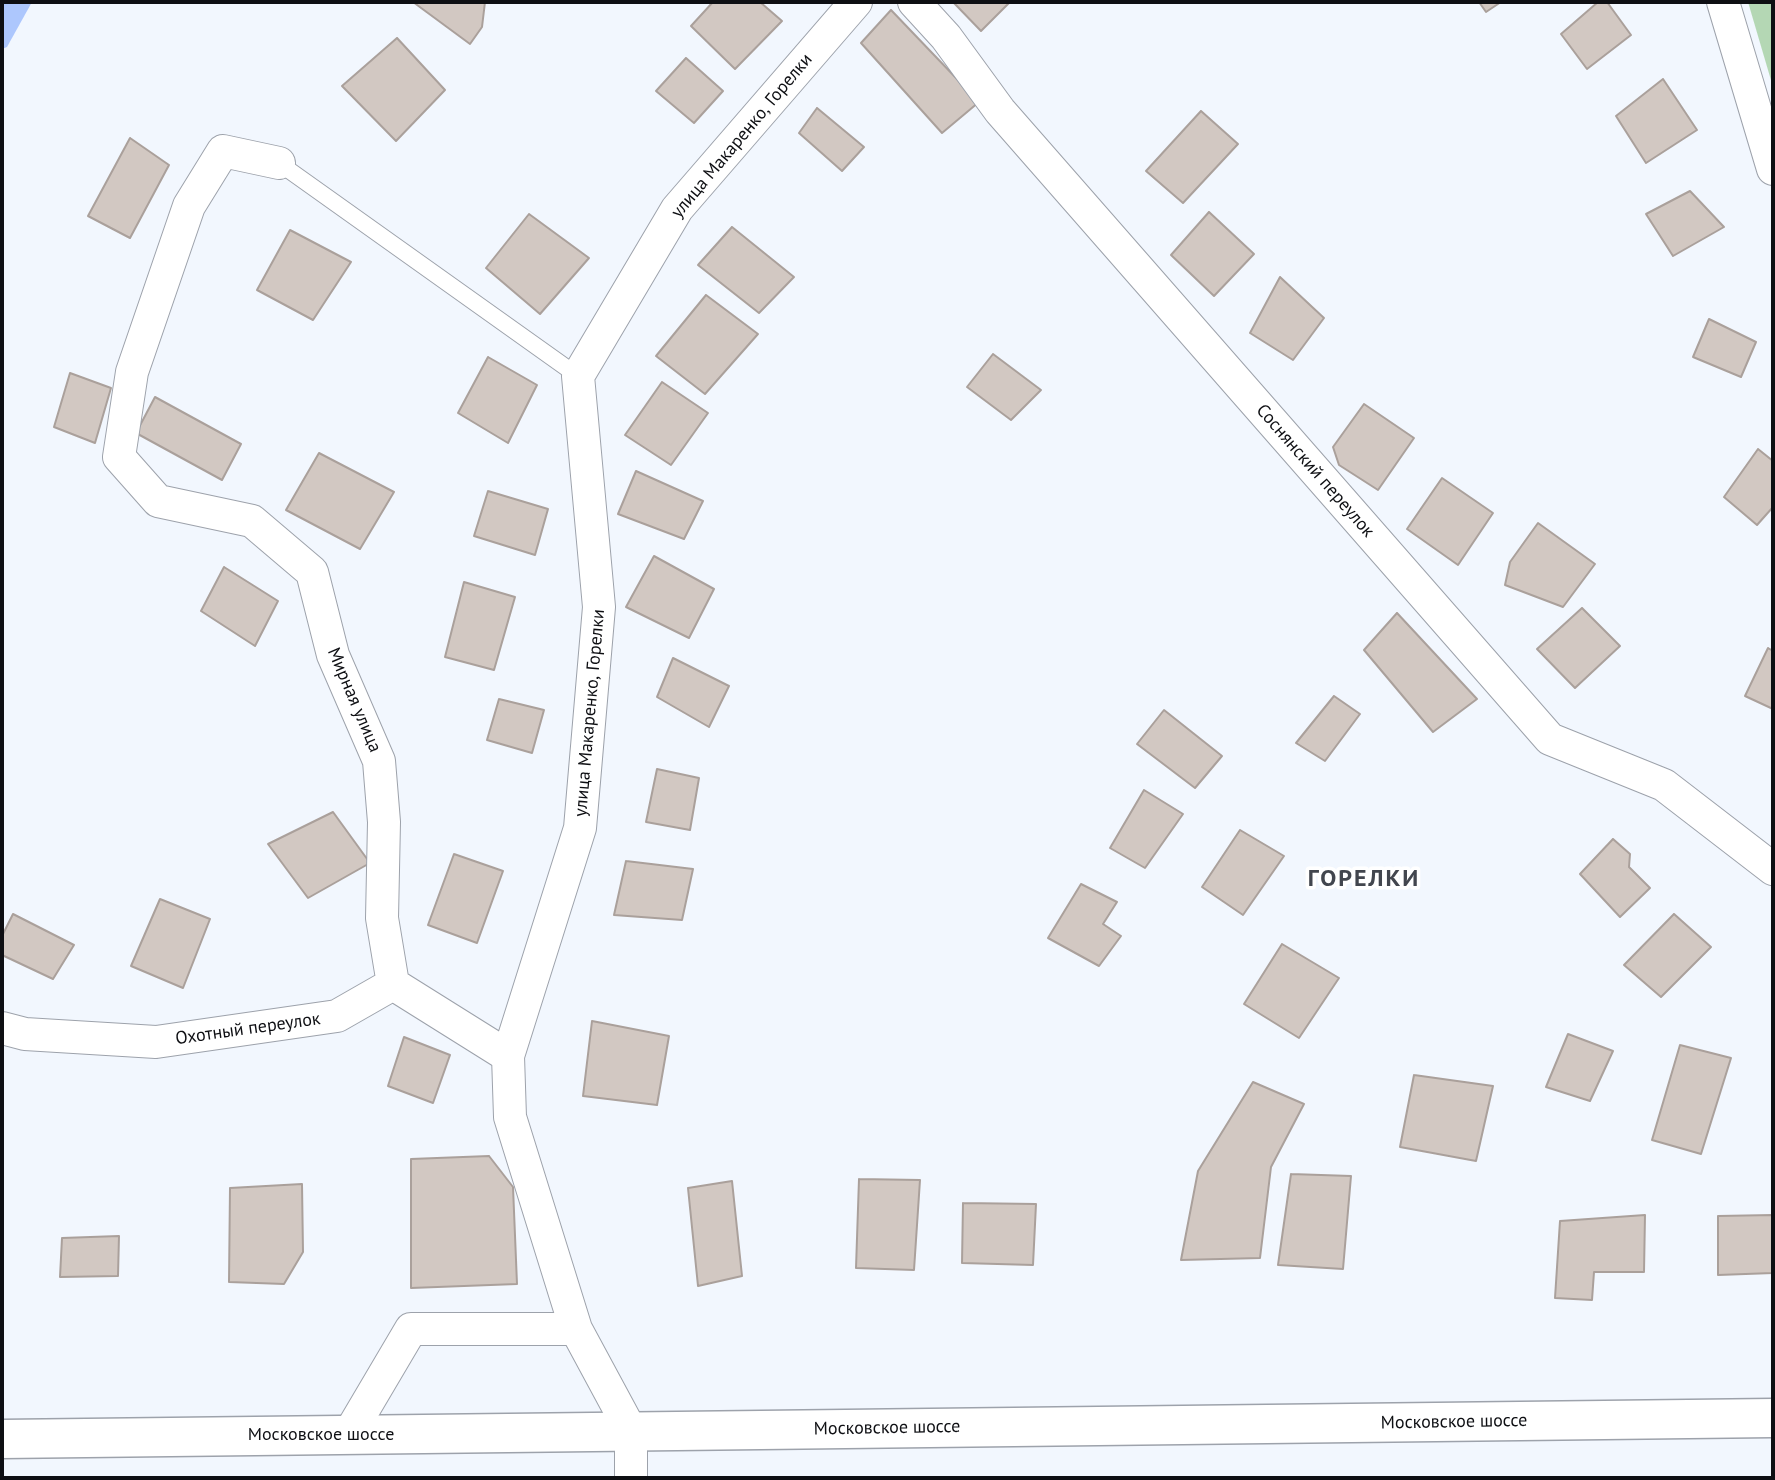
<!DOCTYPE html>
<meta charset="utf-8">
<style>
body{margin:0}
#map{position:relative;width:1775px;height:1480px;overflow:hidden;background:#f2f7fe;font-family:"PT Sans",sans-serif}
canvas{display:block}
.frame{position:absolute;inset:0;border:4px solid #0e0f13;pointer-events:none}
</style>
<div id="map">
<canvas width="1775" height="1480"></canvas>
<div class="frame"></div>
</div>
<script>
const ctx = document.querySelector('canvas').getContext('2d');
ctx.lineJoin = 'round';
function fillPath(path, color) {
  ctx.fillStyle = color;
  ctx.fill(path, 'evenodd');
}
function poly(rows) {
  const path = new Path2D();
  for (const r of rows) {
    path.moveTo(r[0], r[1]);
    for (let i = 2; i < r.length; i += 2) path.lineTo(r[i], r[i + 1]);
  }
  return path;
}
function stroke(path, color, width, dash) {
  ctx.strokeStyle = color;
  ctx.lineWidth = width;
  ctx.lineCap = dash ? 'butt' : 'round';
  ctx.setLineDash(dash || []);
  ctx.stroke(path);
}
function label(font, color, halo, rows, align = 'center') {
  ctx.font = font + ' "PT Sans",sans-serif';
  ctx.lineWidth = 7;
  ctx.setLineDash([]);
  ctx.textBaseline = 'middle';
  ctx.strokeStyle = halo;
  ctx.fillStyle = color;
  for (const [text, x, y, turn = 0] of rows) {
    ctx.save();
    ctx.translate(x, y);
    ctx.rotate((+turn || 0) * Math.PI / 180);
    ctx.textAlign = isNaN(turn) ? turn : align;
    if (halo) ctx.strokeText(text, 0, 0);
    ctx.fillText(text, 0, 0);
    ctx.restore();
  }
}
fillPath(poly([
 [1748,2,1773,2,1773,87]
]), '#b4d7b4');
fillPath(poly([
 [2,2,32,2,7,47,2,49]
]), '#adc7fd');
const building = poly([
 [413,2,485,2,482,27,470,44,413,2],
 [713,2,760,2,782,21,735,69,691,26,713,2],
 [953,2,1010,2,981,31,953,2],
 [1479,2,1501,2,1486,12,1479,2],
 [1598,2,1607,2,1631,35,1587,69,1561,34,1598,2],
 [891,10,979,102,942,133,861,43,891,10],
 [397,38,445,90,396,141,342,86,397,38],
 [686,58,723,91,694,123,656,91,686,58],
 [1663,79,1697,130,1646,163,1616,116,1663,79],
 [817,108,864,147,842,171,799,133,817,108],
 [1201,111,1238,144,1183,203,1146,171,1201,111],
 [130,138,169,165,130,238,88,216,130,138],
 [1690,191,1724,227,1673,256,1646,214,1690,191],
 [1209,212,1254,254,1214,296,1171,255,1209,212],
 [529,214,589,258,540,314,486,268,529,214],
 [732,227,794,277,759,313,698,265,732,227],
 [290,230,351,262,313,320,257,290,290,230],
 [1280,277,1324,318,1293,360,1250,333,1280,277],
 [706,295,758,334,705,394,656,356,706,295],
 [1709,319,1756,342,1741,377,1693,357,1709,319],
 [993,354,1041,390,1011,420,967,387,993,354],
 [488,357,537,385,508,443,458,413,488,357],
 [70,373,111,388,95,443,54,427,70,373],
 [662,382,708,413,671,465,625,435,662,382],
 [155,397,241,444,222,480,136,433,155,397],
 [1364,404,1414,438,1378,490,1339,465,1333,447,1364,404],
 [1758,449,1773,461,1773,507,1757,525,1724,497,1758,449],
 [319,453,394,492,360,549,286,510,319,453],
 [636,471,703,501,684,539,618,514,636,471],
 [1442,478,1493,513,1458,565,1407,529,1442,478],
 [488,491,548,509,535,555,474,536,488,491],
 [1538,523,1595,564,1563,607,1505,585,1510,562,1538,523],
 [654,556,714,589,689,638,626,607,654,556],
 [224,567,278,601,255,646,201,611,224,567],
 [464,582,515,597,494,670,445,657,464,582],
 [1582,608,1620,646,1575,688,1537,649,1582,608],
 [1397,613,1477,699,1433,732,1364,650,1397,613],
 [1768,648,1773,651,1773,709,1745,696,1768,648],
 [673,658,729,686,709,727,657,697,673,658],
 [1334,696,1360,714,1325,761,1296,743,1334,696],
 [499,699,544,710,532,753,487,740,499,699],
 [1164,710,1222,756,1195,788,1137,744,1164,710],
 [657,769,699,778,690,830,646,822,657,769],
 [1144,790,1183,814,1145,868,1110,848,1144,790],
 [333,812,370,863,308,898,268,844,333,812],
 [1240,830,1284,856,1243,915,1202,887,1240,830],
 [1613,839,1630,854,1629,867,1650,888,1620,917,1580,874,1613,839],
 [454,854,503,871,477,943,428,925,454,854],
 [626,861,693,869,682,920,614,915,626,861],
 [1081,884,1117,902,1103,924,1121,936,1099,966,1048,938,1081,884],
 [160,899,210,919,183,988,131,966,160,899],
 [13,914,74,945,53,979,2,955,2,936,13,914],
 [1674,914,1711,947,1661,997,1624,965,1674,914],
 [1282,944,1339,978,1299,1038,1244,1004,1282,944],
 [592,1021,669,1036,657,1105,583,1096,592,1021],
 [1568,1034,1613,1051,1590,1101,1546,1087,1568,1034],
 [404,1037,450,1055,433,1103,388,1086,404,1037],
 [1680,1045,1731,1058,1701,1154,1652,1140,1680,1045],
 [1414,1075,1493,1086,1476,1161,1400,1147,1414,1075],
 [1253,1082,1304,1104,1271,1167,1260,1258,1181,1260,1198,1171,1253,1082],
 [489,1156,513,1187,517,1284,411,1288,411,1159,489,1156],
 [1291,1174,1351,1176,1343,1269,1278,1265,1291,1174],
 [859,1179,920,1180,914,1270,856,1268,859,1179],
 [732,1181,742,1276,698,1286,688,1188,732,1181],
 [302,1184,303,1252,284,1284,229,1282,230,1188,302,1184],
 [963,1203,1036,1204,1033,1265,962,1263,963,1203],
 [1645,1215,1644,1272,1594,1272,1592,1300,1555,1298,1560,1221,1645,1215],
 [1773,1215,1773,1273,1718,1275,1718,1216,1773,1215],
 [119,1236,118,1276,60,1277,62,1238,119,1236]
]);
fillPath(building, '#d2c8c2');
stroke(building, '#aaa09b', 2);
const lane = poly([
 [279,163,578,376]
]);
const street = poly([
 [914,2,946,37,1000,111,1550,739,1664,785,1773,869],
 [1723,2,1773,169],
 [279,163,223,151,189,206,132,372,119,457,158,501,252,521,312,572,333,655,379,761,384,822,382,918,393,984],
 [2,1028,25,1034,156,1042,337,1016,393,984,508,1056],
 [576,1329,510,1117,508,1056,580,828,599,607,578,376,677,209,856,2],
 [349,1434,411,1329,576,1329,631,1431,631,1478]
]);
const primary = poly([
 [2,1439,1773,1418]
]);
stroke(lane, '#9da2ab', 18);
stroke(street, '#9da2ab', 34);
stroke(primary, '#9da2ab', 41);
stroke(lane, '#fff', 16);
stroke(street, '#fff', 32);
stroke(primary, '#fff', 38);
label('18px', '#0e0f13', '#fff', [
 ["улица Макаренко, Горелки",742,136,-50],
 ["Соснянский переулок",1315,471,49],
 ["Мирная улица",354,700,67],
 ["улица Макаренко, Горелки",590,713,-85],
 ["Охотный переулок",248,1029,-8],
 ["Московское шоссе",1454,1422,-1],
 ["Московское шоссе",887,1428,-1],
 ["Московское шоссе",321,1435]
]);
ctx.letterSpacing = '2px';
label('bold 24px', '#42464e', '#fff', [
 ["ГОРЕЛКИ",1364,879]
]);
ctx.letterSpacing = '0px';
</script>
